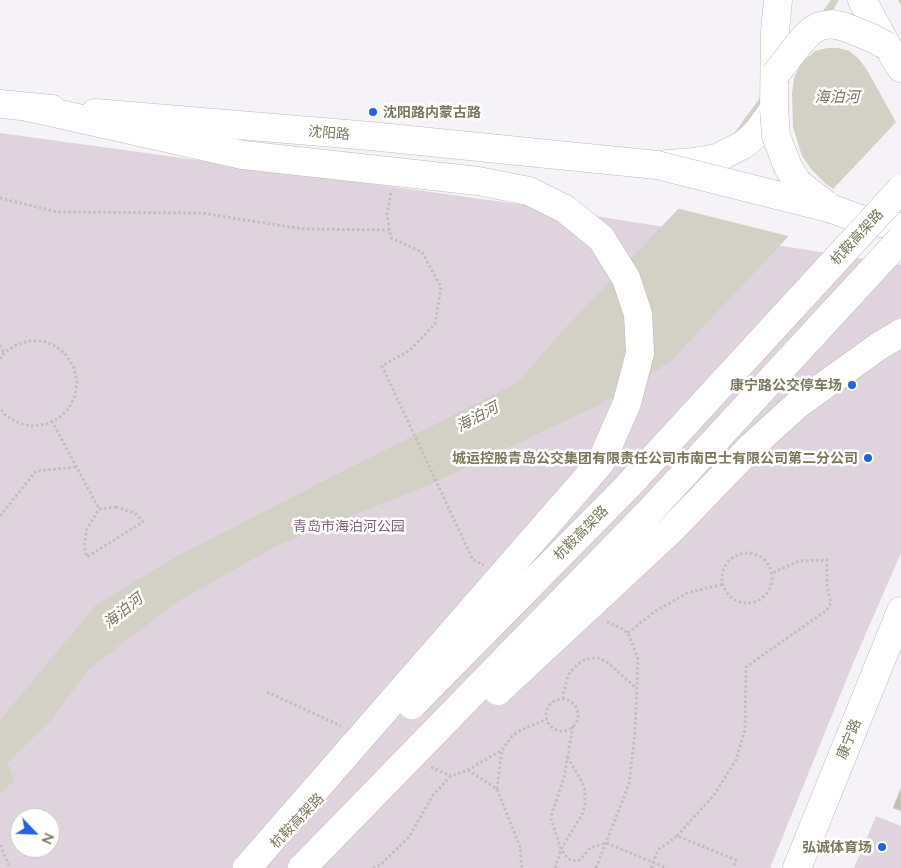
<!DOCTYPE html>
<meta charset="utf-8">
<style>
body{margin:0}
#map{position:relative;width:901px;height:868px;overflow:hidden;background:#f5f3f7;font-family:Lato,sans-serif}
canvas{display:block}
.north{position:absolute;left:10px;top:808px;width:50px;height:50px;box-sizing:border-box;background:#fff;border:1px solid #cac9be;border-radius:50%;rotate:114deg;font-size:14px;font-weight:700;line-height:20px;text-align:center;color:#7a775c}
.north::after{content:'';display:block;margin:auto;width:18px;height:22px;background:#2062ea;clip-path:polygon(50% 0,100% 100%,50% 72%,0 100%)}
</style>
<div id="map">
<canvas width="901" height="868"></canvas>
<div class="north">N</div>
</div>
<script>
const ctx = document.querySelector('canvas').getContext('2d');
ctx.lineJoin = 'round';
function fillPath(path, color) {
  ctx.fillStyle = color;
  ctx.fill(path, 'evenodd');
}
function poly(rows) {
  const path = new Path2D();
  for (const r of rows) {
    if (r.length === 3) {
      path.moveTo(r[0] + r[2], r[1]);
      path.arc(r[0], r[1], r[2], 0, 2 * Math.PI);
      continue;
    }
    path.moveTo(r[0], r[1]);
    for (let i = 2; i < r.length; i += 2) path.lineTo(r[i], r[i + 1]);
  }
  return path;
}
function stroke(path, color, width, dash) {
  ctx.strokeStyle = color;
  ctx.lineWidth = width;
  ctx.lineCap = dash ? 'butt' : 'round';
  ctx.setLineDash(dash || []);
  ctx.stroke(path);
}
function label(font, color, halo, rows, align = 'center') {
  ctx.font = font + ' Lato,"Noto Sans SC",sans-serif';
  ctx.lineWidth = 5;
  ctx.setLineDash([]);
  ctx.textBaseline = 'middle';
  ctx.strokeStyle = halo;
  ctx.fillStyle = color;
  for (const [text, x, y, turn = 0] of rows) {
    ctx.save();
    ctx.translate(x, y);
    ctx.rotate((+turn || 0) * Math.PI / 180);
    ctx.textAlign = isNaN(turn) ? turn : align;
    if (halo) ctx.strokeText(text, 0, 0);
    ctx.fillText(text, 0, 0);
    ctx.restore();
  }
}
fillPath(poly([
 [0,133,533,206,901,265,901,553,854,661,770,868,0,868],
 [20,818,50,818,50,848,20,848],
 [876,816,901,826,901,868,854,868]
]), '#dfd4de');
fillPath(poly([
 [831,0,901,0,901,117,670,362,599,405,429,485,280,544,177,602,89,669,51,720,7,763,14,780,0,794,0,720,96,605,179,555,518,382,558,336,682,205]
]), '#d3d0c6');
fillPath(poly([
 [839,0,898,0,901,6,901,119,897,124,867,70,858,58,849,51,839,48,827,48,815,51,801,63,794,78,792,93,793,127,802,156,811,169,826,184,836,191,792,237,676,208,716,155,801,63]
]), '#f5f3f7');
const building = poly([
 [901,788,901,811,893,808,901,788]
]);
fillPath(building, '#bfbdb1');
stroke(building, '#d7d6d8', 1);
const secondary = poly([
 [862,0,887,46,901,68],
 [0,104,52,109],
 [95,113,370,136,657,165,694,162,717,158,743,145,756,134,774,109,775,32,778,0],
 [832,209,857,218,901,227],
 [797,868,901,611]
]);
const highway = poly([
 [28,107,243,155]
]);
stroke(secondary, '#bebdb4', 29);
stroke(highway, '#bcbbb4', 29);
stroke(poly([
 [391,193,387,214,391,238,422,252,441,287,435,324,410,350,382,366,473,560,484,565],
 [0,198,57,212,201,213,303,229,390,230],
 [0,345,4,353],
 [0,359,4,353,16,345,29,341,43,341,56,346,67,356,74,368,77,382,75,396,69,408,59,418,46,424,32,426,19,423,6,416,0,408],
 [52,421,99,509],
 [116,507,135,513,143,522,87,557,84,546,87,529,99,509,116,507],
 [0,516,36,471,76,467],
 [747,578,25],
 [628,633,654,612,687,593,723,584],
 [267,692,341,726],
 [563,699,564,691,567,679,570,672,577,665,584,660,592,658,598,658,606,661,636,688],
 [562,715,16],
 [573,726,564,778,552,813,551,819,561,849,568,859,576,861,580,860,590,848,606,843,667,868],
 [431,767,451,776],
 [468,770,497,789,520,847,522,868],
 [497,789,502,750],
 [677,836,714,795,736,760,745,730,746,667,827,610,831,603,827,585,827,560,799,561,772,573],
 [0,845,10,868],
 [373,868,380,865,409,837,433,795,451,776,468,770,502,750,512,736,521,730,547,719],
 [555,868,561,849,583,813,585,804,585,791,582,782,568,758],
 [596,868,629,784,635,732,638,659,628,633,619,627,605,621],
 [651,868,658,850,677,836,736,860,733,868]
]), '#c1c0bb', 3, [2.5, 2.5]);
stroke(secondary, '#fff', 28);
stroke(highway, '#fff', 28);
const secondaryBridge = poly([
 [775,75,798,45,811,31,820,26,832,24,845,27,872,38,887,46],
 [774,109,776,136,788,167,798,183,825,204],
 [657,165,832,209]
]);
const highwayBridge = poly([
 [243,155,478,181,529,191,565,209,601,238,626,278,638,314,640,353,627,403,601,462,247,868],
 [498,691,672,529,752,446,797,405,879,346,901,333],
 [412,705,627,487,901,189],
 [302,868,651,510,901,239]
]);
stroke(secondaryBridge, '#bebdb4', 29, []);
stroke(highwayBridge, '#bcbbb4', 29, []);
stroke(secondaryBridge, '#fff', 28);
stroke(highwayBridge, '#fff', 28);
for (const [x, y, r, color] of [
 [373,112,5,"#2062ea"],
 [852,385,5,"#2062ea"],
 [868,458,5,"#2062ea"],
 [882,847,5,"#2062ea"]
]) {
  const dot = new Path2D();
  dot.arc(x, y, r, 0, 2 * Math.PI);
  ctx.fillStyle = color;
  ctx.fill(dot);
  stroke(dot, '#fff', 2);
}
label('bold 14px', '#7a775c', '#fff', [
 ["沈阳路内蒙古路",383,112,"left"],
 ["康宁路公交停车场",842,385],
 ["城运控股青岛公交集团有限责任公司市南巴士有限公司第二分公司",858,458],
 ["弘诚体育场",872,847]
], 'right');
label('14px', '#7a775c', '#fff', [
 ["沈阳路",329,133,5],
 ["杭鞍高架路",857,237,-47],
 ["杭鞍高架路",581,533,-45],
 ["康宁路",849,739,-68],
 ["杭鞍高架路",297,821,-46]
]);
label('14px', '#7d6477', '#fff', [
 ["青岛市海泊河公园",349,526]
]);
label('italic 15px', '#7b725b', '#fff', [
 ["海泊河",837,97],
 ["海泊河",477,417,-28],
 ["海泊河",123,611,-39]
]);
</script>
